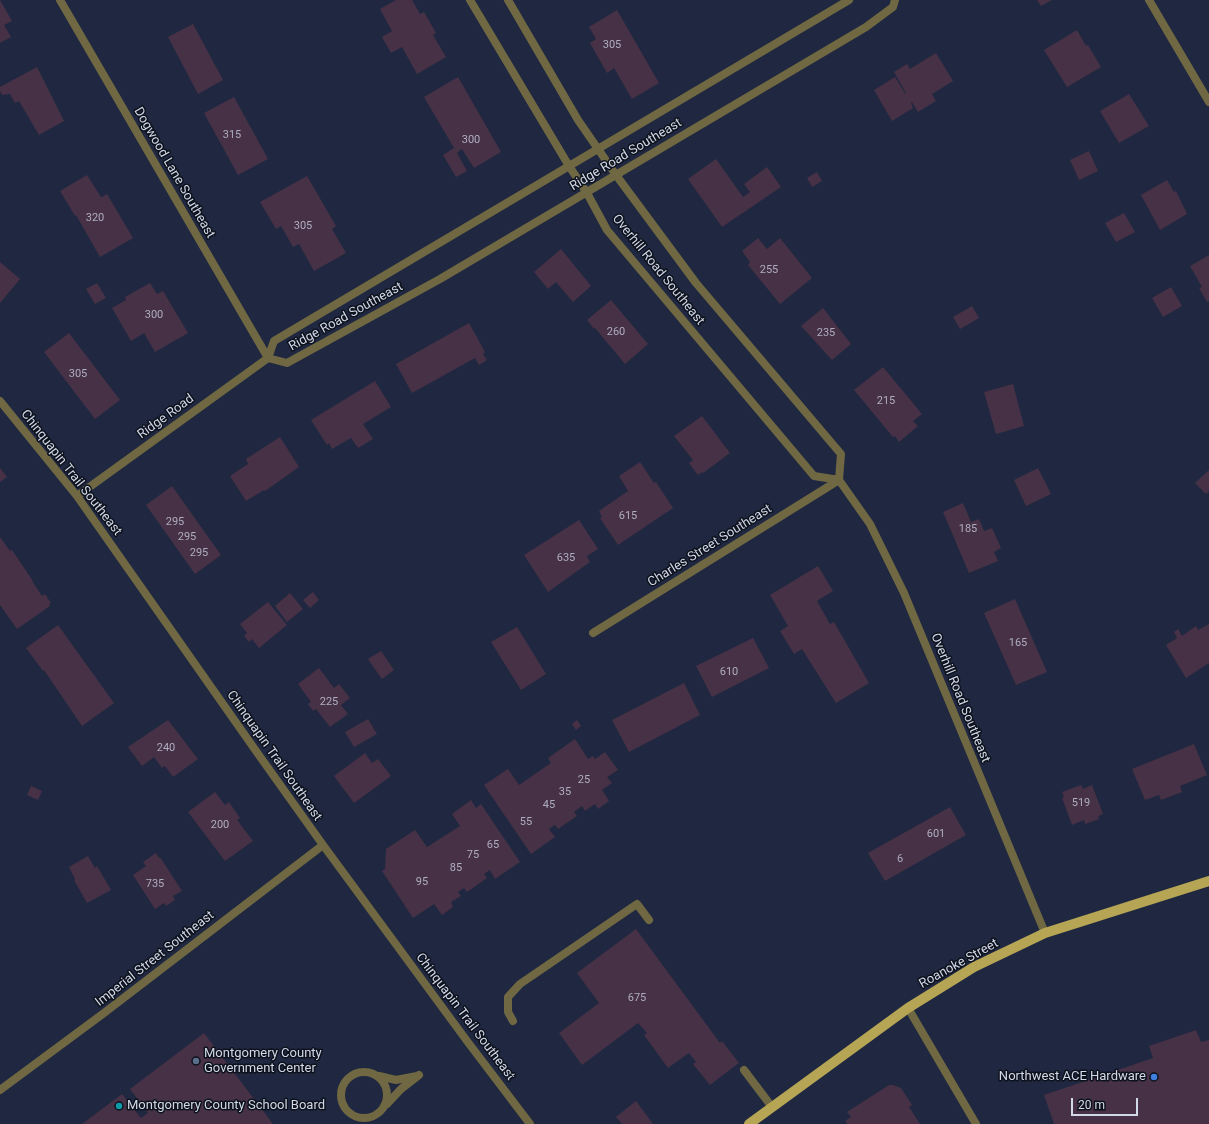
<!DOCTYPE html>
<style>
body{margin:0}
#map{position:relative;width:1209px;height:1124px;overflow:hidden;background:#1f2840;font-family:Roboto,sans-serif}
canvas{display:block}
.scale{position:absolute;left:1071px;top:1098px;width:67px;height:18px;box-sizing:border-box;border:2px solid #d1d8e8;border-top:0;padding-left:5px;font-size:12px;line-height:14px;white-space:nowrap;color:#d1d8e8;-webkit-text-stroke:3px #0d121c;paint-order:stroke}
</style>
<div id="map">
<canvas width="1209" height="1124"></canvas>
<div class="scale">20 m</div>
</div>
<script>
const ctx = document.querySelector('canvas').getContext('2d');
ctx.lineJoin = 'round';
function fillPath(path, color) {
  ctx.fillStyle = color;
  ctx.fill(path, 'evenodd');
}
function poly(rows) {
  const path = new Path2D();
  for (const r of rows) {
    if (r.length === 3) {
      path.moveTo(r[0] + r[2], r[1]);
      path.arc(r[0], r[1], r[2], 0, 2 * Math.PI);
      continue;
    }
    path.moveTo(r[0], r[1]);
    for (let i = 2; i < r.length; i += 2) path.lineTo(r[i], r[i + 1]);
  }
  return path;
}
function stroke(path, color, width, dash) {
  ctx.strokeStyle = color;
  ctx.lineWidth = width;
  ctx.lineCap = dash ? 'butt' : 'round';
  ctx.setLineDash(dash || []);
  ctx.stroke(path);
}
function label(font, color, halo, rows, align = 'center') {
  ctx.font = font + ' Roboto,sans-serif';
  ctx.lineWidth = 3;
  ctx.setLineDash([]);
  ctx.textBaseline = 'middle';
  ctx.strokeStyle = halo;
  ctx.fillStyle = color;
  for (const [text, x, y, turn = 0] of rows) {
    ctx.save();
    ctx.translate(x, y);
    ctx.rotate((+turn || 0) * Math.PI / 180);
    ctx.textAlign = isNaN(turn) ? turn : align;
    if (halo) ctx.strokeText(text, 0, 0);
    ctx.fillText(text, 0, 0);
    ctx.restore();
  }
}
fillPath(poly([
 [0,0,12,21,4,25,11,37,0,43],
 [396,0,412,0,420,14,424,12,436,33,433,35,446,57,417,74,402,47,391,53,382,37,392,31,380,9],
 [1037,0,1052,0,1041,6],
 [617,10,659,83,632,99,614,68,607,73,590,43,596,39,589,27],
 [193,24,223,80,198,94,168,37],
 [1077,30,1086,46,1088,45,1101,67,1067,87,1044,50],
 [936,53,953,81,932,94,936,101,918,112,912,102,911,103,913,108,892,121,874,90,895,77,905,93,906,93,894,72,907,64,910,69],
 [37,67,64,121,39,135,19,101,15,103,10,94,2,95,0,91,0,87],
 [458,77,501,152,474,168,462,149,457,153,467,171,456,177,443,155,454,148,424,97],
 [1129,94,1149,126,1119,143,1100,111],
 [234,97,268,159,238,175,204,113],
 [1089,151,1098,171,1079,180,1070,160],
 [716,159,743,197,750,192,744,184,767,167,781,187,722,227,688,179],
 [817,172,822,181,812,187,807,178],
 [87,175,101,197,102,197,107,194,133,238,100,257,76,215,75,216,60,191],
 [307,176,336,226,332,229,346,253,314,271,299,244,293,247,281,226,276,229,260,202],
 [1167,180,1174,192,1176,191,1187,214,1160,230,1141,195],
 [1124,213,1135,232,1116,242,1105,223],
 [758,238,767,249,780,238,812,278,780,304,748,265,750,262,742,251],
 [561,249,591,286,573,302,556,282,548,289,534,272],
 [1209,255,1209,301,1207,302,1199,288,1202,287,1190,266],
 [0,262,20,279,0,303],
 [97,283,106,298,95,304,86,289],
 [150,283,157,294,163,291,188,333,155,352,144,333,131,341,112,308,126,300,125,297],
 [1171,287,1182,306,1163,317,1152,298],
 [611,300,648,344,625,364,595,328,594,329,587,320],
 [972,306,979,318,960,329,953,317],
 [823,308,851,344,832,360,801,326],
 [469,323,485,352,483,354,487,360,479,365,475,358,412,393,396,364],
 [69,333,120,400,95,419,44,352],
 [883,367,922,414,913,421,918,426,899,442,895,436,893,437,854,390],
 [375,381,391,407,363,424,373,439,358,448,351,438,332,449,329,443,327,445,311,420],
 [1013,384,1024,426,996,434,984,392],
 [702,416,730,453,703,473,702,472,698,475,689,463,693,460,674,436],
 [280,437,299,467,265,491,264,490,246,501,230,476,248,464,246,459],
 [640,462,654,483,656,482,673,508,618,545,600,518,602,517,599,511,628,491,619,476],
 [0,468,7,477,0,482],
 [1038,468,1051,494,1026,506,1014,480],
 [1209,470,1209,491,1206,494,1195,483],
 [172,486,221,555,195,574,146,505],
 [963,503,971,522,979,519,984,531,992,528,1001,548,994,552,998,561,969,573,943,512],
 [579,520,598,549,587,556,590,562,548,592,524,555],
 [0,537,10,551,12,550,33,581,32,581,42,596,45,594,51,603,49,604,50,606,17,629,0,605],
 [818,566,833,591,817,601,830,624,834,622,869,683,836,703,802,649,794,654,780,631,788,626,770,595],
 [313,592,319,600,310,608,303,600],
 [290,593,303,609,287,622,275,606],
 [1015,599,1047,672,1016,685,984,613],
 [268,602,287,625,259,648,252,639,249,642,244,636,247,633,240,624],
 [1209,624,1209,663,1186,678,1166,645,1177,638,1174,632,1178,629,1182,636,1196,626,1198,630],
 [58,625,114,703,82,726,44,670,43,671,26,648],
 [517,627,546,674,521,690,491,642],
 [753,638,769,668,712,697,696,666],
 [381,651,394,670,382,679,368,659],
 [319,668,334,688,339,684,350,698,341,705,348,714,330,727,316,709,313,711,308,704,311,702,298,684],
 [684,683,700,715,629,752,612,720],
 [368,719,377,734,354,747,345,732],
 [168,720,198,759,173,777,165,766,162,768,154,757,142,766,128,747],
 [577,720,581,726,576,730,572,724],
 [575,739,588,759,593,756,595,759,605,752,618,770,607,777,612,783,602,790,609,801,598,809,595,804,585,811,582,806,574,812,577,816,558,829,555,825,549,829,555,837,531,854,484,785,508,769,519,785,551,763,548,758],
 [1194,744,1207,775,1180,786,1182,792,1161,800,1159,795,1145,800,1132,769],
 [365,753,372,763,378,759,391,776,354,803,334,776],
 [1081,785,1083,789,1092,785,1103,814,1098,816,1099,819,1085,824,1084,820,1072,825,1062,798,1064,797,1062,792],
 [31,786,42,791,38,800,27,795],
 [215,792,225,805,229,802,240,818,237,820,253,841,225,861,188,812],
 [471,800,476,808,481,804,520,862,495,879,490,870,484,874,487,878,467,892,464,888,458,892,461,896,451,902,453,907,442,915,434,904,413,918,382,871,385,869,386,849,415,830,427,847,460,826,452,814],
 [950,807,966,835,885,881,868,853],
 [156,853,159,858,160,857,182,891,173,896,175,900,166,906,164,903,155,909,133,875,146,866,143,862],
 [88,856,95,868,97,866,111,890,87,903,74,880,75,879,69,867],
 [636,929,720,1043,722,1041,739,1063,710,1085,693,1064,696,1062,689,1053,668,1068,644,1035,647,1033,638,1023,582,1065,559,1033,599,1003,577,973],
 [1196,1030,1201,1042,1209,1040,1209,1124,1054,1124,1044,1095,1153,1058,1149,1046],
 [204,1033,273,1124,82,1124,122,1094,141,1118,148,1113,130,1089],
 [889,1085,893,1085,901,1088,912,1105,909,1107,920,1124,847,1124,845,1121,851,1117,847,1112],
 [636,1101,653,1124,622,1124,616,1117]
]), '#473146');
stroke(poly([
 [513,1021,508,1012,508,997,520,984,637,904,649,920],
 [744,1070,772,1107],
 [364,1095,23],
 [379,1076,396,1080,417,1076],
 [387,1104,401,1089,419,1075]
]), '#706842', 8);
stroke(poly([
 [60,0,268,358],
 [470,0,569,166,587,193,607,230,814,476,839,480],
 [508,0,578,120,616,175,696,283,841,454,839,480,870,524,904,593,1045,933],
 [1149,0,1209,102],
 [268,358,287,363,440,279,866,27,893,7,895,0],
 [268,358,274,341,849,0],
 [0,401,77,496,256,751,323,845,467,1041,530,1124],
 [77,496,268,358],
 [593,633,839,480],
 [908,1008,976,1124],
 [0,1090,104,1013,323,845]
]), '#706842', 8);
stroke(poly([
 [749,1124,908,1008,974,967,1045,933,1209,881]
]), '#b6a554', 10);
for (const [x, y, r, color] of [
 [196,1061,4,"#5c6f8a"],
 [1154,1077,4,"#3f7fe0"],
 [119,1106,4,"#0f9aa8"]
]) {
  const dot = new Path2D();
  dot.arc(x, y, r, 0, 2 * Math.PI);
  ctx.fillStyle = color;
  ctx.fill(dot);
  stroke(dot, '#0d121c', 1.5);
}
label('11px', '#aeaec0', null, [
 ["305",612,45],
 ["315",232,135],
 ["300",471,140],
 ["320",95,218],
 ["305",303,226],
 ["255",769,270],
 ["300",154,315],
 ["260",616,332],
 ["235",826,333],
 ["305",78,374],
 ["215",886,401],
 ["615",628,516],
 ["295",175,522],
 ["185",968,529],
 ["295",187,537],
 ["295",199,553],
 ["635",566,558],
 ["165",1018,643],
 ["610",729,672],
 ["225",329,702],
 ["240",166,748],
 ["25",584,780],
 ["35",565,792],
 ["519",1081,803],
 ["45",549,805],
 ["55",526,822],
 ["200",220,825],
 ["601",936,834],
 ["65",493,845],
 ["75",473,855],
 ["6",900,859],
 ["85",456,868],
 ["95",422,882],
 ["735",155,884],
 ["675",637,998]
]);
label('13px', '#d1d8e8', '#0d121c', [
 ["Ridge Road Southeast",626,155,-31],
 ["Dogwood Lane Southeast",174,173,60],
 ["Overhill Road Southeast",658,270,51],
 ["Ridge Road Southeast",346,317,-29],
 ["Ridge Road",166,417,-36],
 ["Chinquapin Trail Southeast",71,473,52],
 ["Charles Street Southeast",710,546,-32],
 ["Overhill Road Southeast",960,698,68],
 ["Chinquapin Trail Southeast",274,756,55],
 ["Imperial Street Southeast",155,959,-38],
 ["Roanoke Street",959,964,-29],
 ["Chinquapin Trail Southeast",465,1017,53]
]);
label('13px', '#d1d8e8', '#0d121c', [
 ["Montgomery County",204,1054],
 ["Government Center",204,1069],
 ["Northwest ACE Hardware",1146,1077,"right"],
 ["Montgomery County School Board",127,1106]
], 'left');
</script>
